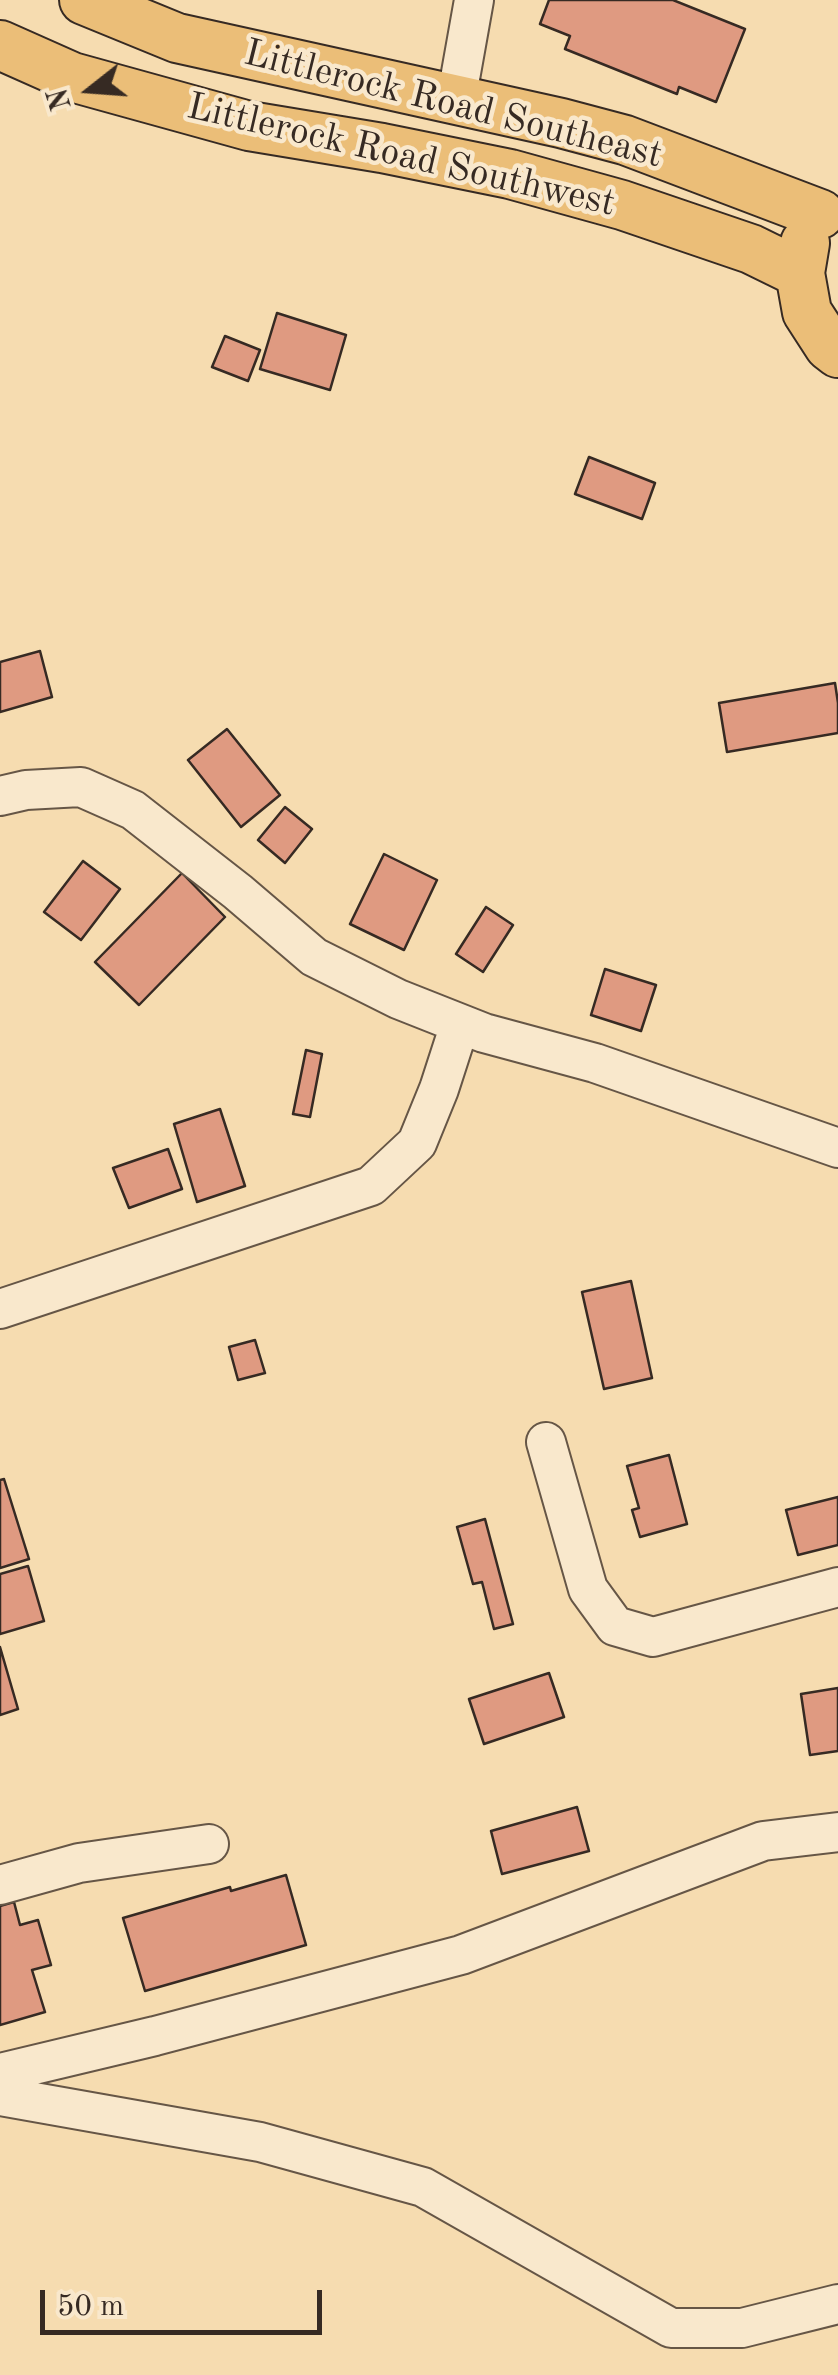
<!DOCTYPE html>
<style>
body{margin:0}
#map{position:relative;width:838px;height:2375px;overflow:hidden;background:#f6dcb0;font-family:"Old Standard TT",serif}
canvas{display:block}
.north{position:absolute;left:40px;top:40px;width:100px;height:100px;-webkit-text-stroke:8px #f9e8cc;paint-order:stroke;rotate:253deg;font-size:28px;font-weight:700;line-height:40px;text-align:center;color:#362a23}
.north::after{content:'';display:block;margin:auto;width:35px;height:45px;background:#362a23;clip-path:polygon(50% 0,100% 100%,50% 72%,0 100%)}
.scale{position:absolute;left:40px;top:2290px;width:282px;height:45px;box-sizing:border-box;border:5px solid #362a23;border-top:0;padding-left:12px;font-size:30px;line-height:35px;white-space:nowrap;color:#362a23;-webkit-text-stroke:8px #f9e8cc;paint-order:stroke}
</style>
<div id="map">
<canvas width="838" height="2375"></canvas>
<div class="north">N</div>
<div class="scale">50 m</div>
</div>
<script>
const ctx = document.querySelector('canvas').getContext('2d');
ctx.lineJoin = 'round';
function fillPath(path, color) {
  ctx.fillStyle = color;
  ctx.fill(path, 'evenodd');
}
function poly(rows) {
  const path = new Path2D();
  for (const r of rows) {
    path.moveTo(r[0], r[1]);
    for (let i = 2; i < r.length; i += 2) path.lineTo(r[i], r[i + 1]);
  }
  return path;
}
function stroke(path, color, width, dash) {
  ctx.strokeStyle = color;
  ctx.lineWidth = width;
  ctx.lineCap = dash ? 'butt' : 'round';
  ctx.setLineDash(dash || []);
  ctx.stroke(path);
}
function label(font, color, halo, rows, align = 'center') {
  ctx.font = font + ' "Old Standard TT",serif';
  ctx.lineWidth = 9;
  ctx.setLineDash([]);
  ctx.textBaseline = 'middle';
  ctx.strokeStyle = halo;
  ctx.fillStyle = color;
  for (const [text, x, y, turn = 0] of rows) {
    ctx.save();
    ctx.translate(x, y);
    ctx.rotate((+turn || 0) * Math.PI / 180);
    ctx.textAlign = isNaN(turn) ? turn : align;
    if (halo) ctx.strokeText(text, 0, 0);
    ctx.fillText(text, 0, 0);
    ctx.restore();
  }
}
const building = poly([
 [549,0,673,0,745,29,716,102,679,87,677,94,565,49,570,36,540,24,549,0],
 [277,313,346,335,330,390,260,369,277,313],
 [225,336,260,350,248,381,212,367,225,336],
 [589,457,655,483,642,519,575,494,589,457],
 [40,651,52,697,0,712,0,662,40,651],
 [835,683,838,703,838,733,727,752,719,703,835,683],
 [227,729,280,795,241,827,188,760,227,729],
 [285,807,312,829,285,863,258,840,285,807],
 [384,854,437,880,404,950,350,924,384,854],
 [83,861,120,889,81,940,44,912,83,861],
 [182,873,225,917,139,1005,95,962,182,873],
 [486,907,513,925,483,972,456,954,486,907],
 [605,969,656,985,641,1031,591,1015,605,969],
 [306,1050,322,1054,310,1117,293,1114,306,1050],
 [220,1109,245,1186,197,1202,174,1124,220,1109],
 [168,1149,182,1189,129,1208,113,1168,168,1149],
 [631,1281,652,1378,604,1389,582,1292,631,1281],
 [255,1340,265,1373,238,1380,229,1347,255,1340],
 [669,1455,687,1524,640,1537,632,1510,639,1508,627,1466,669,1455],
 [4,1479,29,1559,0,1568,0,1480,4,1479],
 [838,1497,838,1545,798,1555,786,1510,838,1497],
 [485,1519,513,1624,494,1629,482,1582,473,1584,457,1527,485,1519],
 [28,1566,44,1621,0,1634,0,1574,28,1566],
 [0,1647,18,1709,0,1715,0,1647],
 [549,1673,564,1717,484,1744,469,1699,549,1673],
 [838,1688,838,1751,810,1755,801,1694,838,1688],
 [577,1807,589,1851,502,1874,491,1831,577,1807],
 [286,1875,306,1945,145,1991,123,1918,230,1887,231,1891,286,1875],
 [14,1902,20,1925,38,1920,51,1965,32,1970,45,2012,0,2025,0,1906,14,1902]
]);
fillPath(building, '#df9a81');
stroke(building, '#362a23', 2.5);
const minor = poly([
 [456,101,474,0],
 [0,796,26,790,81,787,133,810,238,892,314,957,398,999,484,1033,595,1063,838,1148],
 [0,1309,371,1186,417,1143,439,1089,460,1024],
 [546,1442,588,1589,615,1626,653,1637,838,1587],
 [0,1885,79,1863,209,1844],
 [0,2073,155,2036,461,1955,763,1841,838,1832],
 [0,2096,260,2142,423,2187,671,2328,742,2328,838,2304]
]);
const major = poly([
 [84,0,177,38,561,123,625,140,820,214],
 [0,45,72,77,249,126,382,148,510,174,622,205,751,249,800,273],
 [805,243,800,273,807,312,829,346,838,353]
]);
stroke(minor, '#665646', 42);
stroke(major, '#362a23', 52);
stroke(minor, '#f9e8cc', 38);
stroke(major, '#ebbe78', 48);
label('38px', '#362a23', '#f9e8cc', [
 ["Littlerock Road Southeast",453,105,14],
 ["Littlerock Road Southwest",401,156,13]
]);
</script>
